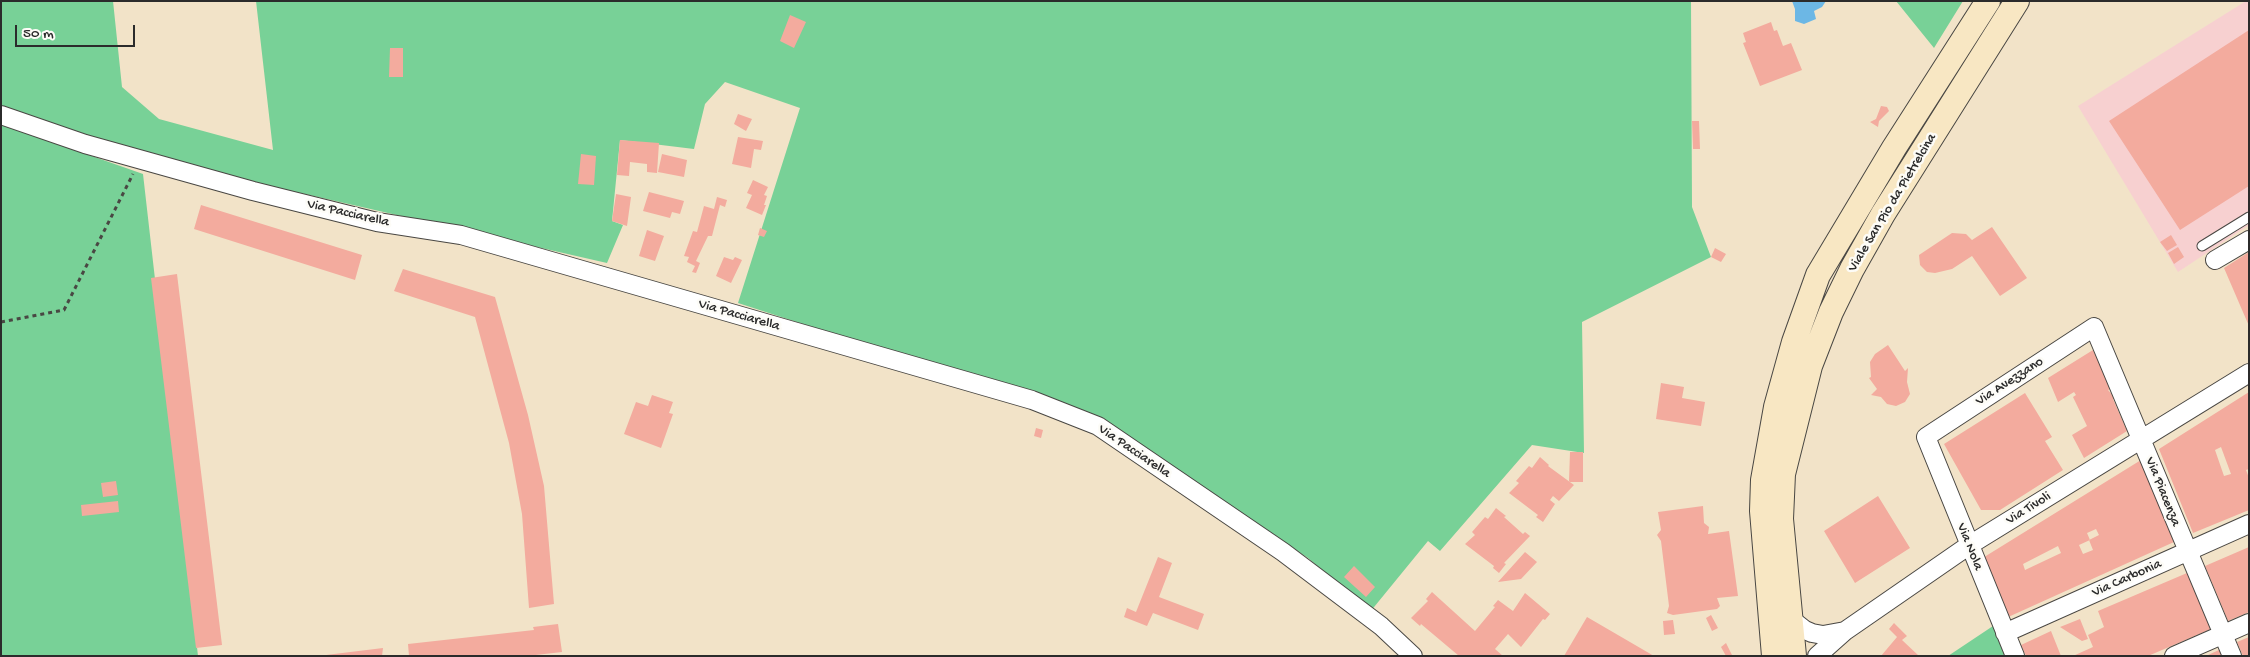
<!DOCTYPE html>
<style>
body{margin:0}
#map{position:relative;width:2250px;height:657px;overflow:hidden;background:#f2e3c8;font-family:"Gochi Hand",sans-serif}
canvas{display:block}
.frame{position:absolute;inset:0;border:2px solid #2b2b2b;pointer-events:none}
.scale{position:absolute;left:15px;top:25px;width:120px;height:22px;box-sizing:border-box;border:2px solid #2b2b2b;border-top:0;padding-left:6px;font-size:15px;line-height:18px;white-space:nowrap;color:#2b2b2b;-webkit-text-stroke:4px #fdfcf7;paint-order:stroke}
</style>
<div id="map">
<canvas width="2250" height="657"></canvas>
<div class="frame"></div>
<div class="scale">50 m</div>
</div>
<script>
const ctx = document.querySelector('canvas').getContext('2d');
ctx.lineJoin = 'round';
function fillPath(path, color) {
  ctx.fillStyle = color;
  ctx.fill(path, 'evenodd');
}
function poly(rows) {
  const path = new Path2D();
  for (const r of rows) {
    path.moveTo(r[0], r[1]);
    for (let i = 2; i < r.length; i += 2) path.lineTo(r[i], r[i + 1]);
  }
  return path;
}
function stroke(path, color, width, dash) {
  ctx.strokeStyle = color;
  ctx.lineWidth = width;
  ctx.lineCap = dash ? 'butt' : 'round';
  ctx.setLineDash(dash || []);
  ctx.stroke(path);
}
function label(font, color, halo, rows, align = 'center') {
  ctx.font = font + ' "Gochi Hand",sans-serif';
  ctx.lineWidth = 5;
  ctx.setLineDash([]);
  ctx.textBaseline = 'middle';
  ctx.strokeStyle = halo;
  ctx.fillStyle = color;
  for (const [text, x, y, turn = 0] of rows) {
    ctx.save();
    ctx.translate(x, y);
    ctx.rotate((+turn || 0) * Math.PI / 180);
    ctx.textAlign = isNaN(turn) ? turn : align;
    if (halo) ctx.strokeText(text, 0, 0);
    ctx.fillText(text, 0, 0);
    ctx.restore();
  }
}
fillPath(poly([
 [2246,1,2249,1,2249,225,2178,272,2078,106]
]), '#f7d0d0');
fillPath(poly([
 [1,1,113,1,122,87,159,119,273,150,256,1,1691,1,1692,207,1711,257,1582,322,1584,453,1532,445,1440,551,1428,541,1370,612,1308,558,1092,418,738,303,800,108,725,82,705,104,694,149,620,140,612,221,623,225,607,263,204,171,31,118,1,106],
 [1896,1,1963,1,1934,48],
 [1,124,143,174,198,656,1,656],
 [1993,626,2006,656,1948,656]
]), '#78d197');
fillPath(poly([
 [1792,1,1826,1,1822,7,1814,11,1816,19,1804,24,1795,21,1795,9]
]), '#6cb7e5');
fillPath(poly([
 [790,15,806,22,794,48,780,41],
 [1771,22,1774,31,1777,30,1783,46,1791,43,1802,70,1760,86,1743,43,1746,42,1743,33],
 [2249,30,2249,186,2180,230,2109,121],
 [390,48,403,48,403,77,389,77],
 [1881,106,1887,107,1889,111,1879,121,1878,127,1870,122,1876,119],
 [738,114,752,119,746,131,734,124],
 [1692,121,1699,121,1700,149,1693,149],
 [738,137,763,141,761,150,754,149,751,168,732,164],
 [620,140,659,143,657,173,647,172,647,164,630,162,629,176,617,175],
 [581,154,596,156,594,185,578,184],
 [662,154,687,160,684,177,658,172],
 [753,180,768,187,764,195,767,196,764,205,766,205,762,215,746,208,752,195,747,193],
 [649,192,684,201,680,214,672,212,670,218,643,211],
 [616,194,631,197,627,226,612,221],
 [717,197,727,200,725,207,720,205,712,236,708,236,696,261,700,263,696,273,692,272,695,266,687,262,689,257,684,256,693,231,697,232,704,206,714,209],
 [201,205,362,255,355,280,194,229],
 [1992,227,2027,278,2000,296,1972,256,1952,269,1935,273,1927,272,1920,265,1919,255,1952,233,1966,234,1972,240],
 [760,228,767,231,764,237,758,235],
 [647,230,664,236,655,261,639,256],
 [2171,235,2177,245,2167,251,2160,242],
 [2178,247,2184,257,2174,264,2168,253],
 [1715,248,1726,254,1721,262,1711,257],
 [2249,252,2249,326,2224,268],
 [724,257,733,260,735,257,742,260,731,283,716,276],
 [403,269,495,297,528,415,544,486,554,604,529,608,522,514,509,443,475,317,394,291],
 [177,274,222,645,196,648,151,278],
 [1888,345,1905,371,1908,368,1907,382,1910,394,1905,402,1896,406,1887,404,1881,397,1871,395,1877,389,1869,378,1871,377,1870,362,1875,354],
 [2093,350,2109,382,2107,383,2110,389,2108,390,2115,398,2113,399,2127,431,2084,458,2072,435,2087,426,2073,397,2076,395,2074,392,2058,402,2048,378],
 [1661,383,1684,387,1682,398,1705,402,1701,426,1656,419],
 [2249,392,2249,469,2246,470,2249,478,2249,510,2193,533,2159,449],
 [2221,447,2231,474,2224,476,2215,450],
 [2025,393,2052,437,2045,441,2063,470,2000,510,1981,510,1944,444],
 [652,395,673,402,669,413,673,414,661,448,624,434,636,402,648,406],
 [1036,428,1043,430,1041,438,1034,436],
 [1570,452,1583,452,1583,482,1569,482],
 [1540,457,1549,465,1548,466,1574,485,1559,501,1553,496,1550,500,1555,504,1543,522,1536,517,1538,515,1509,493,1519,483,1516,481,1529,466,1532,468],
 [2141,460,2174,542,2006,618,1981,559],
 [2096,529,2099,535,2089,540,2093,550,2083,554,2079,545,2090,540,2087,533],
 [2058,546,2061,553,2025,570,2023,564],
 [116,481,118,495,103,497,101,483],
 [1878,496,1910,548,1855,583,1824,531],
 [118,501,119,512,82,516,81,505],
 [1703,506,1704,523,1709,527,1708,534,1729,531,1738,596,1717,598,1720,606,1717,609,1673,615,1667,613,1669,606,1661,541,1657,535,1661,530,1658,512],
 [1496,508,1506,516,1504,517,1523,534,1525,532,1530,536,1504,563,1506,564,1499,573,1493,568,1494,566,1465,544,1475,535,1472,532,1485,517,1488,519],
 [2249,547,2249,612,2228,621,2205,566],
 [1525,552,1537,562,1521,579,1498,582],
 [1158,557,1172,563,1159,597,1204,614,1198,630,1153,613,1147,626,1124,617,1127,608,1136,612],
 [1354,566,1375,587,1366,597,1344,577],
 [2187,573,2211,629,2148,656,2073,656,2093,647,2088,635,2104,627,2098,611],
 [1432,592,1475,631,1495,607,1493,606,1498,600,1513,611,1525,593,1550,614,1545,620,1543,619,1521,647,1508,634,1495,649,1503,656,1459,656,1421,624,1420,626,1411,618,1428,601,1426,599],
 [1711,615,1718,628,1712,631,1706,618],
 [1587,617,1654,656,1564,656],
 [2080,619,2088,639,2082,641,2060,627],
 [1673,620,1675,634,1664,635,1663,621],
 [1894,623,1907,636,1902,640,1919,656,1881,656,1897,637,1889,629],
 [558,624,562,652,527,656,409,656,408,644,534,630,533,627],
 [2051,631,2061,656,2026,656,2021,645],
 [2249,637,2249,656,2243,656,2237,642],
 [1726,643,1732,655,1730,656,1726,656,1721,647],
 [383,648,382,656,326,656,326,655],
 [2221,649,2224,656,2206,656]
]), '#f3ab9e');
const lane = poly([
 [2202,246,2249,217]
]);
const street = poly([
 [1,115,85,144,253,191,377,222,461,235,1032,400,1098,426,1283,552,1381,626,1413,656],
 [2215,260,2249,240],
 [1791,619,1805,630,1812,633,1823,635,1845,631],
 [2005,633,2249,524],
 [1817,656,1845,631,1968,546,2249,373],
 [2015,656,1926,437,2094,327,2232,656],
 [2174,656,2249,623]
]);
const secondary = poly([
 [1774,656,1762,511,1763,480,1776,407,1794,342,1818,275,1894,148,1988,1],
 [1794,656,1781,519,1783,474,1810,366,1831,312,1852,269,1883,214,2017,1]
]);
stroke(lane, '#494743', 11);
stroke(street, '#494743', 20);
stroke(secondary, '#494743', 26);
stroke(poly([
 [1,322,64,310,133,174]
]), '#494743', 3, [4, 4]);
stroke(lane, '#fff', 9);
stroke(street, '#fff', 18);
stroke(secondary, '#f8e7c3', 24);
label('14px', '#2b2b2b', '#fdfcf7', [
 ["Viale San Pio da Pietrelcina",1893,203,-59],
 ["Via Pacciarella",348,214,13],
 ["Via Pacciarella",739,316,16],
 ["Via Avezzano",2010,382,-33],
 ["Via Pacciarella",1134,452,34],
 ["Via Piacenza",2162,492,68],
 ["Via Tivoli",2029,509,-32],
 ["Via Nola",1969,547,68],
 ["Via Carbonia",2127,579,-24]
]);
</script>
